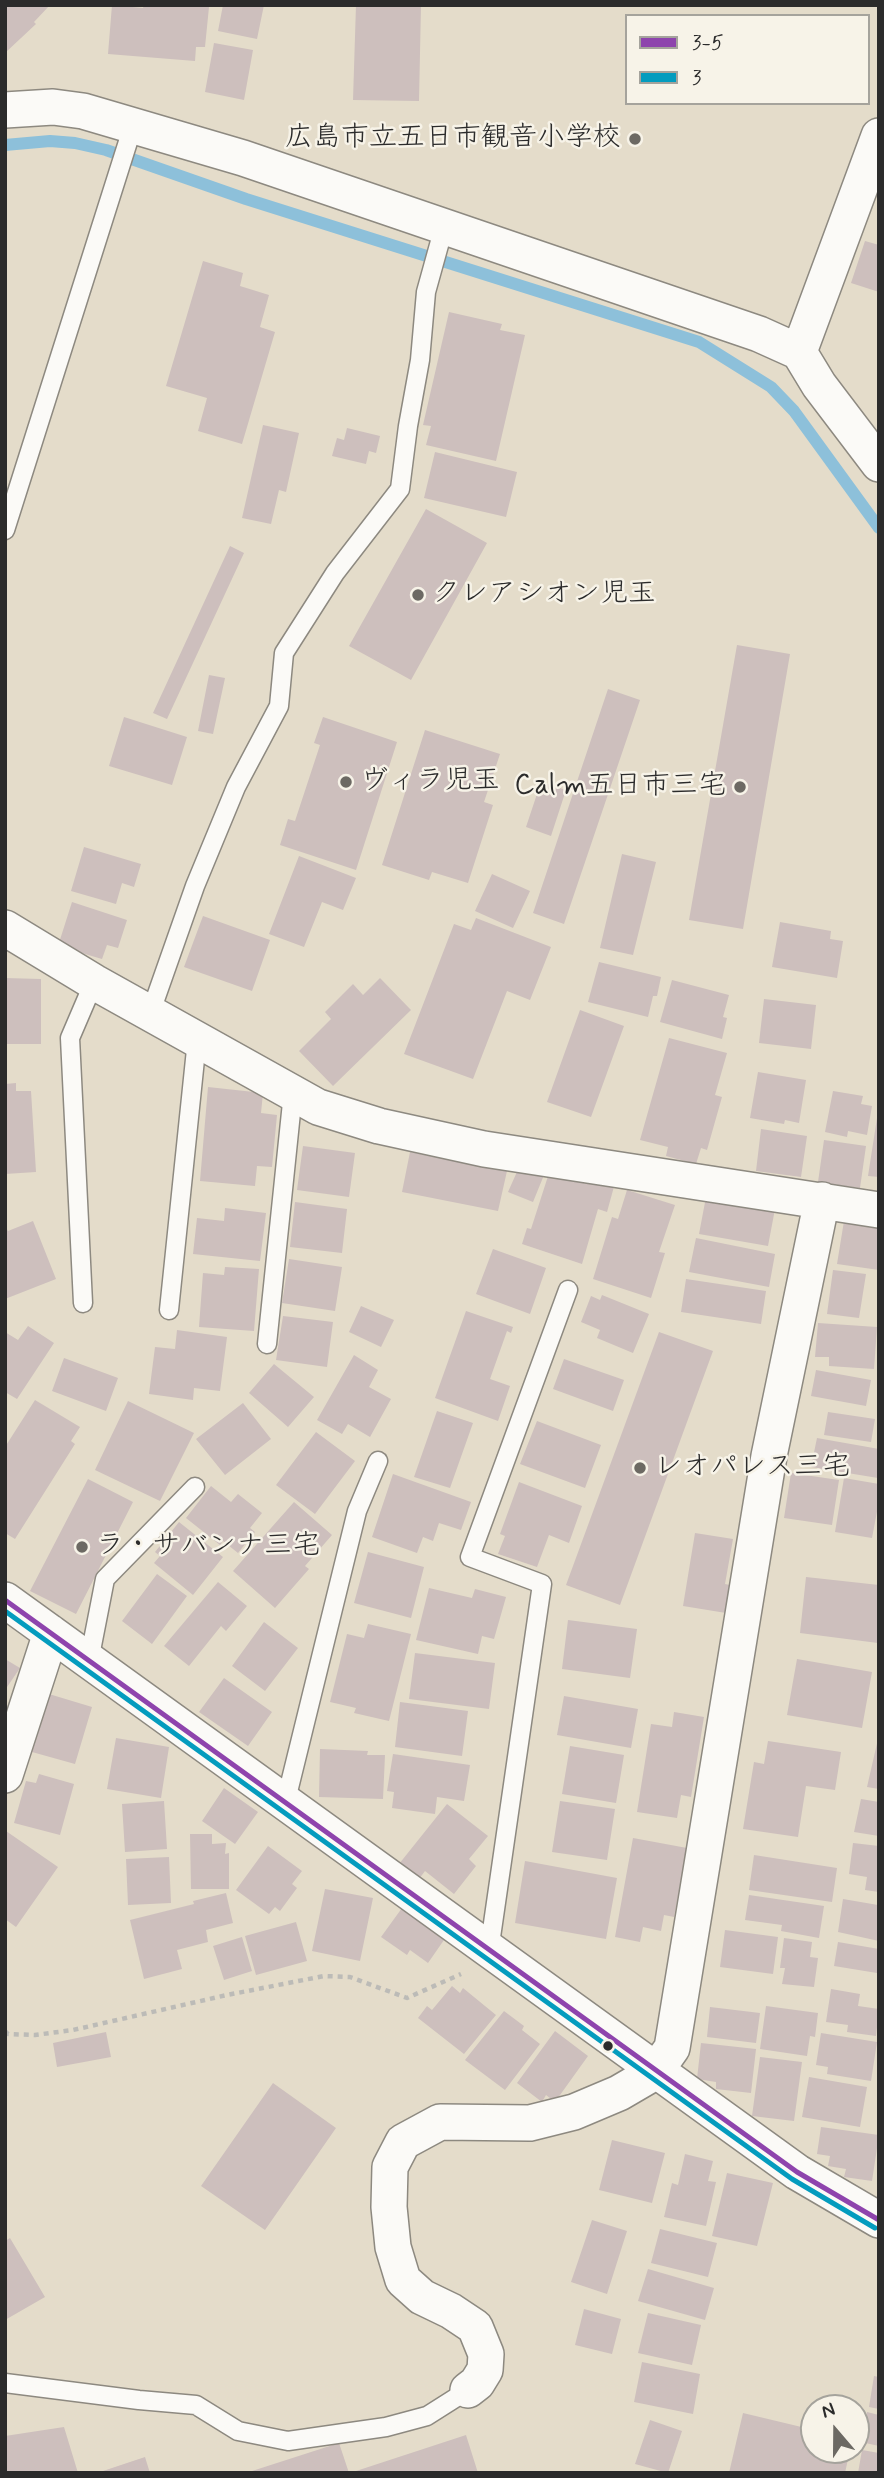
<!DOCTYPE html>
<meta charset="utf-8">
<style>
body{margin:0}
#map{position:relative;width:884px;height:2478px;overflow:hidden;background:#e4dcca;font-family:Mynerve,sans-serif}
canvas{display:block}
.frame{position:absolute;inset:0;border:7px solid #2b2b2b;pointer-events:none}
.legend{position:absolute;left:625px;top:14px;width:245px;height:91px;box-sizing:border-box;background:#f7f3e8;border:2px solid #a5a39c;margin:0;padding:9px 12px;list-style:none;font-size:21px;color:#2b2b2b}
.legend li{display:flex;align-items:center;gap:14px;height:35px}
.legend b{width:35px;border:2px solid #a5a39c}
.north{position:absolute;left:800px;top:2394px;width:70px;height:70px;box-sizing:border-box;background:#f7f3e8;border:2px solid #a5a39c;border-radius:50%;rotate:340deg;font-size:19px;font-weight:700;line-height:28px;text-align:center;color:#2b2b2b}
.north::after{content:'';display:block;margin:auto;width:24px;height:32px;background:#6c6963;clip-path:polygon(50% 0,100% 100%,50% 72%,0 100%)}
</style>
<div id="map">
<canvas width="884" height="2478"></canvas>
<div class="frame"></div>
<ul class="legend">
<li><b style="height:9px;background:#8e44ad"></b>3-5</li>
<li><b style="height:9px;background:#049cbe"></b>3</li>
</ul>
<div class="north">N</div>
</div>
<script>
const ctx = document.querySelector('canvas').getContext('2d');
ctx.lineJoin = 'round';
function poly(rows) {
  const path = new Path2D();
  for (const r of rows) {
    path.moveTo(r[0], r[1]);
    for (let i = 2; i < r.length; i += 2) path.lineTo(r[i], r[i + 1]);
  }
  return path;
}
function stroke(path, color, width, dash) {
  ctx.strokeStyle = color;
  ctx.lineWidth = width;
  ctx.lineCap = dash ? 'butt' : 'round';
  ctx.setLineDash(dash || []);
  ctx.stroke(path);
}
function fillPath(path, color) {
  ctx.fillStyle = color;
  ctx.fill(path, 'evenodd');
}
function label(font, color, halo, rows, align = 'center') {
  ctx.font = font + ' Mynerve,"Klee One",sans-serif';
  ctx.lineWidth = 5;
  ctx.setLineDash([]);
  ctx.textBaseline = 'middle';
  ctx.strokeStyle = halo;
  ctx.fillStyle = color;
  for (const [text, x, y, turn = 0] of rows) {
    ctx.save();
    ctx.translate(x, y);
    ctx.rotate((+turn || 0) * Math.PI / 180);
    ctx.textAlign = isNaN(turn) ? turn : align;
    if (halo) ctx.strokeText(text, 0, 0);
    ctx.fillText(text, 0, 0);
    ctx.restore();
  }
}
stroke(poly([
 [5,145,50,141,75,143,106,150,246,199,699,342,771,387,794,411,879,528]
]), '#8dc0da', 12);
fillPath(poly([
 [5,5,50,5,34,22,36,24,5,53],
 [112,5,143,8,144,5,209,7,205,47,196,47,195,61,108,54],
 [223,5,264,5,257,39,218,31],
 [356,5,421,5,419,101,353,100],
 [214,43,253,50,244,100,205,92],
 [865,241,879,245,879,292,851,283],
 [203,261,243,273,240,286,269,295,260,327,275,332,242,444,198,431,207,398,166,386],
 [449,312,502,324,500,330,525,335,496,461,426,445,431,426,423,425],
 [263,425,299,433,286,492,279,490,271,524,242,518],
 [347,428,380,436,376,453,369,451,366,464,332,456,337,438,344,440],
 [435,452,517,472,506,517,424,498],
 [426,509,487,543,411,680,349,646],
 [230,546,244,553,167,719,153,713],
 [737,645,790,654,743,929,689,920],
 [209,675,225,678,213,734,198,731],
 [608,689,640,700,564,924,533,913],
 [124,717,187,737,172,785,109,766],
 [323,717,397,742,356,870,280,845,288,819,295,821,320,745,314,743],
 [425,730,500,754,484,802,493,805,468,883,432,872,429,880,382,865],
 [541,782,566,790,551,836,526,827],
 [84,847,141,864,134,887,122,883,116,904,71,891],
 [622,854,656,862,633,955,600,948],
 [299,856,356,878,343,910,322,902,304,947,269,934],
 [492,874,530,891,513,928,475,911],
 [72,902,127,920,118,948,107,945,102,959,58,946],
 [203,916,270,940,252,991,184,967],
 [476,918,551,947,530,1000,507,991,473,1079,404,1054,454,924,471,930],
 [780,922,831,931,830,939,843,941,837,978,772,967],
 [599,962,661,977,657,996,653,996,648,1017,588,1002],
 [5,978,41,979,41,1044,5,1044],
 [380,978,411,1010,333,1086,299,1051,331,1019,325,1012,353,984,363,995],
 [672,980,729,995,723,1017,727,1018,722,1039,660,1022],
 [764,999,816,1005,811,1049,759,1043],
 [580,1010,624,1026,591,1117,547,1102],
 [669,1038,727,1053,715,1095,722,1097,707,1150,701,1148,696,1164,666,1156,668,1147,640,1140],
 [758,1072,806,1080,799,1123,785,1120,784,1124,750,1118],
 [16,1083,16,1091,31,1091,36,1172,5,1174,5,1084],
 [208,1087,263,1093,261,1113,277,1115,272,1167,257,1166,255,1186,200,1181],
 [833,1091,863,1096,861,1104,872,1106,867,1135,848,1131,847,1137,825,1132],
 [877,1118,879,1118,879,1177,868,1176],
 [761,1129,807,1136,801,1177,756,1171],
 [824,1140,866,1146,860,1188,818,1182],
 [303,1146,355,1153,349,1197,297,1190],
 [410,1152,507,1171,498,1211,402,1192],
 [520,1165,544,1175,533,1202,508,1192],
 [549,1173,587,1184,589,1176,615,1183,607,1212,598,1209,582,1264,522,1244,527,1228,531,1229],
 [627,1190,675,1205,659,1252,665,1253,651,1298,593,1279,612,1217,618,1219],
 [706,1197,775,1209,768,1246,699,1234],
 [295,1202,347,1209,342,1253,290,1247],
 [225,1208,266,1213,260,1261,193,1254,197,1218,224,1221],
 [33,1221,56,1279,5,1299,5,1226,8,1231],
 [844,1221,879,1226,879,1270,837,1264],
 [696,1238,775,1254,769,1287,689,1272],
 [493,1249,546,1268,530,1314,476,1294],
 [289,1259,342,1267,335,1311,282,1303],
 [225,1267,259,1269,254,1331,199,1327,203,1273,224,1275],
 [833,1270,866,1274,859,1318,827,1314],
 [686,1279,766,1291,761,1324,681,1312],
 [602,1295,649,1314,633,1353,597,1338,600,1330,581,1322,591,1296,600,1300],
 [361,1306,394,1320,381,1347,349,1332],
 [466,1311,513,1327,511,1333,507,1331,490,1379,510,1386,498,1421,435,1398],
 [283,1316,333,1322,327,1367,276,1360],
 [818,1323,877,1327,874,1369,829,1366,829,1357,815,1357],
 [28,1326,54,1343,17,1399,5,1392,5,1332,18,1340],
 [177,1330,227,1337,220,1391,194,1388,193,1400,149,1394,155,1347,175,1349],
 [659,1332,713,1351,620,1605,566,1585],
 [354,1355,378,1370,369,1387,391,1399,370,1437,348,1424,342,1434,317,1420],
 [64,1358,118,1378,106,1411,52,1391],
 [564,1359,624,1380,613,1411,553,1389],
 [274,1364,314,1397,288,1427,249,1393],
 [816,1370,871,1380,866,1406,811,1396],
 [35,1400,80,1427,71,1441,75,1444,15,1539,5,1533,5,1447],
 [128,1401,194,1433,160,1501,95,1470],
 [243,1403,271,1439,225,1475,196,1439],
 [437,1411,473,1423,450,1488,414,1477],
 [828,1412,875,1419,871,1442,824,1435],
 [537,1421,601,1445,585,1488,520,1464],
 [316,1432,355,1461,315,1514,276,1485],
 [817,1438,879,1449,878,1478,811,1467],
 [791,1473,839,1480,832,1525,784,1518],
 [393,1474,471,1502,461,1530,439,1523,433,1541,423,1537,417,1553,372,1537],
 [844,1478,879,1484,879,1501,872,1538,835,1532],
 [88,1479,133,1502,76,1614,30,1591],
 [519,1482,582,1506,569,1543,549,1535,537,1567,498,1554,505,1536,500,1534],
 [211,1486,231,1502,238,1494,262,1513,250,1528,255,1532,238,1553,223,1541,220,1545,186,1518],
 [294,1502,332,1535,305,1566,309,1569,275,1608,233,1571],
 [179,1522,223,1557,193,1595,154,1563,160,1556,155,1552],
 [695,1533,733,1539,725,1584,730,1585,726,1613,683,1606],
 [368,1552,424,1567,411,1618,354,1603],
 [157,1574,187,1596,152,1644,122,1621],
 [806,1577,879,1585,878,1643,800,1633],
 [218,1582,247,1606,226,1631,221,1626,189,1666,164,1646],
 [429,1588,472,1598,475,1589,506,1597,494,1639,482,1636,478,1654,416,1640],
 [568,1620,637,1629,630,1678,562,1669],
 [264,1622,298,1648,265,1691,232,1666],
 [368,1624,411,1634,389,1721,354,1713,356,1708,330,1702,347,1634,364,1638],
 [415,1653,495,1663,489,1709,409,1699],
 [5,1659,20,1668,5,1690],
 [797,1659,872,1672,862,1728,787,1715],
 [224,1678,272,1712,248,1746,199,1712],
 [49,1694,92,1707,75,1764,32,1752],
 [564,1696,638,1709,631,1748,557,1735],
 [400,1702,468,1711,462,1756,395,1747],
 [674,1712,704,1717,691,1797,681,1795,677,1818,637,1812,651,1724,672,1727],
 [116,1738,169,1747,161,1798,107,1789],
 [878,1739,879,1739,879,1789,867,1787],
 [768,1741,841,1752,835,1790,806,1786,798,1837,743,1829,754,1762,764,1764],
 [570,1746,624,1755,616,1803,562,1794],
 [320,1749,368,1751,367,1755,385,1755,383,1799,319,1797],
 [393,1754,470,1765,464,1801,437,1797,435,1814,392,1808,394,1792,387,1791],
 [39,1774,74,1784,60,1835,14,1823,26,1781,36,1783],
 [224,1788,258,1812,235,1844,202,1821],
 [861,1799,879,1802,879,1836,854,1832],
 [164,1801,167,1849,125,1852,122,1804],
 [560,1801,615,1809,607,1860,552,1852],
 [447,1804,488,1836,469,1859,476,1866,454,1894,425,1871,419,1879,399,1864],
 [6,1831,58,1867,16,1927,5,1919],
 [190,1834,212,1834,212,1844,226,1843,225,1854,229,1853,229,1889,191,1889],
 [633,1838,687,1848,674,1917,664,1915,661,1931,643,1927,640,1942,615,1937],
 [853,1843,879,1846,879,1892,865,1890,867,1877,849,1874],
 [268,1846,302,1871,292,1884,297,1888,280,1911,275,1907,269,1914,236,1890],
 [754,1855,837,1868,832,1902,749,1890],
 [169,1857,171,1903,128,1905,126,1859],
 [525,1861,617,1878,606,1939,515,1923],
 [325,1889,373,1898,360,1961,312,1951],
 [226,1893,233,1923,206,1930,208,1942,177,1950,182,1969,144,1979,130,1920,194,1904,193,1901],
 [749,1895,824,1906,819,1938,781,1931,782,1925,745,1920],
 [843,1899,878,1905,879,1941,838,1932],
 [402,1908,444,1940,428,1963,410,1950,407,1955,381,1937],
 [296,1922,307,1961,256,1975,245,1936],
 [725,1930,778,1937,773,1974,720,1967],
 [242,1937,252,1971,224,1980,213,1946],
 [784,1938,812,1942,810,1957,818,1958,814,1987,782,1984,785,1968,780,1968],
 [838,1942,879,1949,877,1973,834,1966],
 [452,1986,460,1993,463,1988,496,2015,464,2054,418,2018,427,2006,432,2010],
 [831,1989,860,1994,858,2006,879,2009,876,2036,847,2032,848,2025,826,2022],
 [766,2006,818,2013,815,2037,810,2036,807,2056,760,2049],
 [710,2007,760,2013,756,2043,707,2037],
 [504,2011,524,2026,522,2030,540,2044,505,2090,465,2060],
 [555,2031,588,2056,555,2102,546,2095,542,2102,517,2083],
 [106,2032,111,2057,57,2067,53,2043],
 [821,2033,877,2042,871,2081,827,2074,828,2067,816,2065],
 [701,2043,756,2049,751,2093,716,2089,716,2082,697,2079],
 [760,2057,802,2062,794,2121,752,2116],
 [809,2077,867,2087,860,2127,802,2117],
 [273,2083,336,2128,265,2230,201,2186],
 [821,2127,879,2135,872,2181,844,2177,846,2169,828,2166,830,2156,817,2154],
 [612,2140,665,2153,652,2203,599,2190],
 [685,2154,713,2161,708,2181,716,2182,706,2226,664,2217,672,2183,678,2185],
 [727,2173,773,2183,757,2246,712,2236],
 [592,2220,627,2231,607,2294,571,2282],
 [660,2229,717,2243,708,2277,651,2263],
 [10,2238,45,2297,5,2320,5,2241],
 [648,2269,714,2288,705,2320,638,2301],
 [584,2309,621,2319,612,2354,575,2345],
 [648,2313,701,2325,692,2365,638,2353],
 [642,2362,700,2374,693,2414,634,2402],
 [874,2376,879,2377,879,2409,869,2407],
 [867,2412,879,2415,879,2446,861,2442],
 [743,2413,814,2430,814,2450,850,2450,845,2473,729,2473],
 [650,2420,682,2431,668,2473,635,2464],
 [64,2427,78,2473,5,2473,5,2436],
 [466,2435,478,2473,353,2473,353,2472],
 [339,2443,349,2473,250,2473,249,2472],
 [862,2450,879,2453,879,2473,858,2473],
 [145,2457,150,2473,100,2473,100,2472]
]), '#cdbfbd');
const service = poly([
 [5,530,133,126],
 [150,1014,195,886,236,787,279,706,284,653,335,573,400,489,408,426,420,360,426,292,444,227],
 [83,1303,70,1038,94,982],
 [169,1310,197,1040],
 [267,1344,293,1093],
 [89,1661,105,1579,195,1487],
 [285,1804,357,1511,378,1461],
 [489,1951,542,1584,470,1557,568,1290],
 [5,2383,139,2400,196,2405,238,2431,288,2441,386,2427,427,2416,468,2390]
]);
const minor = poly([
 [5,110,53,107,83,111,243,158,759,334,799,352,819,385,879,464],
 [799,352,879,136],
 [5,928,94,982,318,1107,379,1126,484,1149,879,1210],
 [5,1600,797,2172,879,2220],
 [5,1775,51,1633],
 [468,2390,477,2383,485,2370,486,2354,475,2327,451,2311,422,2297,403,2280,393,2247,389,2207,390,2167,403,2142,440,2122,530,2123,574,2112,619,2093,655,2072,672,2048,769,1456,822,1200]
]);
stroke(service, '#8d8980', 21);
stroke(minor, '#8d8980', 38);
stroke(poly([
 [5,2031,8,2034,35,2035,73,2030,227,1995,324,1976,350,1977,407,1998,461,1974]
]), '#bcbbb7', 4.5, [5, 5]);
stroke(service, '#fbfaf7', 18);
stroke(minor, '#fbfaf7', 35);
stroke(poly([
 [5,1600,797,2172,879,2220]
]), '#8e44ad', 5);
stroke(poly([
 [5,1611,792,2179,875,2228]
]), '#049cbe', 5);
for (const [x, y, r, color] of [
 [635,139,7,"#6c6963"],
 [418,595,7,"#6c6963"],
 [346,782,7,"#6c6963"],
 [740,787,7,"#6c6963"],
 [640,1468,7,"#6c6963"],
 [82,1547,7,"#6c6963"],
 [608,2046,6,"#2b2b2b"]
]) {
  const dot = new Path2D();
  dot.arc(x, y, r, 0, 2 * Math.PI);
  ctx.fillStyle = color;
  ctx.fill(dot);
  stroke(dot, '#f7f3e8', 2.5);
}
label('28px', '#2b2b2b', '#f7f3e8', [
 ["広島市立五日市観音小学校",621,139,"right"],
 ["クレアシオン児玉",432,595],
 ["ヴィラ児玉",360,782],
 ["Calm五日市三宅",726,787,"right"],
 ["レオパレス三宅",654,1468],
 ["ラ・サバンナ三宅",96,1547]
], 'left');
</script>
